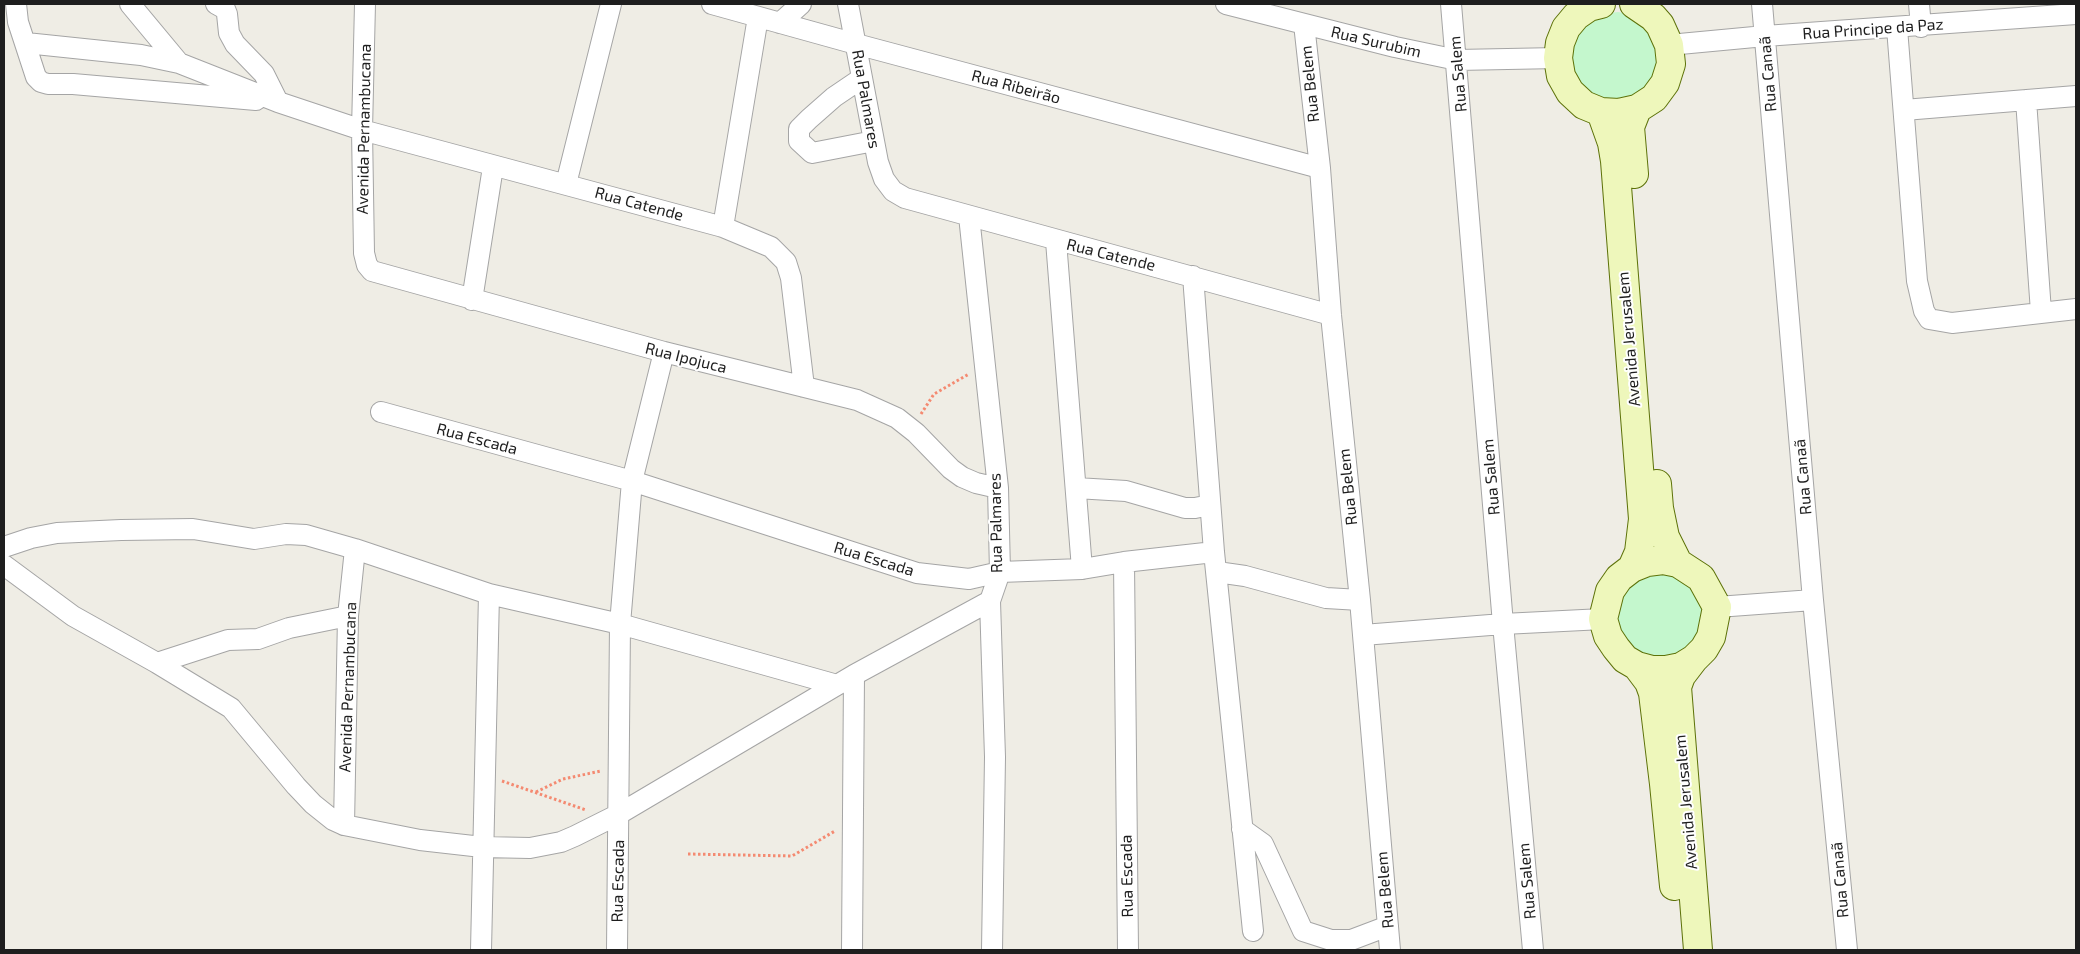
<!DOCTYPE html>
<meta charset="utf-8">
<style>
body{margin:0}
#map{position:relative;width:2080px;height:954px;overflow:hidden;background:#efede5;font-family:"Exo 2",sans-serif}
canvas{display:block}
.frame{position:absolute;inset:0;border:5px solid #1e1e1e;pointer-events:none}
</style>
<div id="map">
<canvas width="2080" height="954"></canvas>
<div class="frame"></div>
</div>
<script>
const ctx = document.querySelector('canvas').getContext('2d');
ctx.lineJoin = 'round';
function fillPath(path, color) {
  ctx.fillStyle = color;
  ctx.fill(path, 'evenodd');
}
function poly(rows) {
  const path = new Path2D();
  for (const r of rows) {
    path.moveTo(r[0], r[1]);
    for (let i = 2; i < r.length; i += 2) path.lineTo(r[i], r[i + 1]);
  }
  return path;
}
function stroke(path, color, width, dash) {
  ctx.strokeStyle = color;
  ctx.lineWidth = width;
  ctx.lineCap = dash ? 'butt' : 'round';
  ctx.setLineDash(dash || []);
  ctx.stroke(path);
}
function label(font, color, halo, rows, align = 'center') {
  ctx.font = font + ' "Exo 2",sans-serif';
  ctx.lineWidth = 4;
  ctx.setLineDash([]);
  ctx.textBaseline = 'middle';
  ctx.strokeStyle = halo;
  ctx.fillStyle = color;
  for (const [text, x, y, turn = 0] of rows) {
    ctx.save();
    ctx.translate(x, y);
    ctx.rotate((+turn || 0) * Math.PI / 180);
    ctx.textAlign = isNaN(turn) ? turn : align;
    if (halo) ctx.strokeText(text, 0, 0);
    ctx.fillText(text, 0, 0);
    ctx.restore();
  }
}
fillPath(poly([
 [1618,12,1634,15,1648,23,1663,50,1650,94,1606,106,1572,76,1571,46,1578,32,1589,21,1603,14],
 [1664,573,1680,576,1693,584,1710,611,1696,654,1637,660,1615,622,1624,592,1635,581,1649,575]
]), '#c4f7cd');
const street = poly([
 [16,4,18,22,36,77,41,82,48,84,73,84,256,100],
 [130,4,179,63],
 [216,4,225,9,227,14,229,33,235,44,264,74,278,102],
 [365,4,362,130,364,253,367,265,372,271,664,352,857,400,897,418,916,433,951,469,962,477,976,483,998,488],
 [712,4,856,44,1320,168],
 [848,4,878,162,884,179,893,191,905,198,1331,315],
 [1226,4,1395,47,1457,60,1558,58],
 [1451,4,1503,624,1533,950],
 [1762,4,1813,600,1847,950],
 [1919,4,1921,27],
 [780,23,801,4],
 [1304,24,1320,168,1331,315,1360,600,1390,950],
 [1897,28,1917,281,1924,311,1929,319,1952,323,2076,309],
 [26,43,141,55,179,63,278,102,362,130,723,227,771,247,786,262,791,278,804,387],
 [1669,45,1765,36,2076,14],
 [862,78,834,97,809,119,799,129,799,141,812,153,874,141],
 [2026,100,2041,312],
 [1904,110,2076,96],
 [566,184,611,4],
 [969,216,998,488,1000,572,990,601,995,757,992,950],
 [723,227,758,17],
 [1056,241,1082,569],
 [1193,276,1214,552,1253,931],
 [472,300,493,167],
 [381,412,632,481,917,573,969,579,1000,572,1082,569,1124,562,1214,552],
 [1076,488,1126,491,1185,508,1195,508,1210,505],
 [4,547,31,538,57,533,121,530,193,529,254,539,286,534,306,535,355,549,489,594,620,624,837,685],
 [1124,562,1128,950],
 [4,565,73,616,157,663,231,708,296,786,313,804,333,820,344,825,420,840,482,847,530,848,561,842,575,836,619,814,854,675,990,601],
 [1217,572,1245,576,1326,598,1360,600],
 [1717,607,1813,600],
 [1363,635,1503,624,1603,619],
 [157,663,228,640,258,639,289,628,348,616],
 [344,825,348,616,355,549],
 [1242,829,1263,844,1303,931,1331,940,1351,940,1388,926],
 [481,950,489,594],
 [617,950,620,624,632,481,664,352],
 [852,950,854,675]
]);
const secondary = poly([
 [1601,4,1589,7,1576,16,1566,28,1560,43,1558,58,1561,76,1570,92,1584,105,1601,112,1619,113,1637,109,1654,98,1665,83,1671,64,1669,45,1660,25,1653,17,1634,4],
 [1601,112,1612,143,1615,161,1643,519,1639,552,1632,568],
 [1634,174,1630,127,1637,109],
 [1657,484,1659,508,1665,537,1678,563],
 [1663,560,1678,563,1701,578,1717,607,1711,637,1704,649,1694,659,1681,667,1666,670,1652,670,1637,666,1625,659,1616,648,1608,636,1603,619,1610,591,1619,578,1632,568,1647,562,1663,560],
 [1694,659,1681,676,1677,687,1698,950],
 [1637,666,1649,682,1653,693,1664,784,1674,886]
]);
stroke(street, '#a5a5a5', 22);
stroke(secondary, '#5d7209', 30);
stroke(poly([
 [921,414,934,394,969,374],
 [502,781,586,810],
 [536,792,563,779,601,771],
 [688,854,792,856,835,831]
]), '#f48a71', 3, [2.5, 2.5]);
stroke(street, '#fff', 20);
stroke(secondary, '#eef7bb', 28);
label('16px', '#1e1e1e', '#fff', [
 ["Rua Principe da Paz",1873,29,-4],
 ["Rua Surubim",1376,42,13],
 ["Rua Salem",1458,74,-95],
 ["Rua Canaã",1768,74,-95],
 ["Rua Belem",1310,84,-96],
 ["Rua Ribeirão",1016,87,15],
 ["Rua Palmares",866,99,80],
 ["Avenida Pernambucana",364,129,-89],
 ["Rua Catende",639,204,15],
 ["Rua Catende",1111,255,14],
 ["Avenida Jerusalem",1629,339,-95],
 ["Rua Ipojuca",686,358,14],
 ["Rua Escada",477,439,15],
 ["Rua Salem",1491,477,-95],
 ["Rua Canaã",1803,477,-95],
 ["Rua Belem",1348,487,-96],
 ["Rua Palmares",996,523,-91],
 ["Rua Escada",874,559,17],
 ["Avenida Pernambucana",348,687,-88],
 ["Avenida Jerusalem",1686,802,-95],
 ["Rua Escada",1127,876,-91],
 ["Rua Canaã",1840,880,-95],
 ["Rua Escada",618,881,-89],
 ["Rua Salem",1527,881,-95],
 ["Rua Belem",1385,890,-95]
]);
</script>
